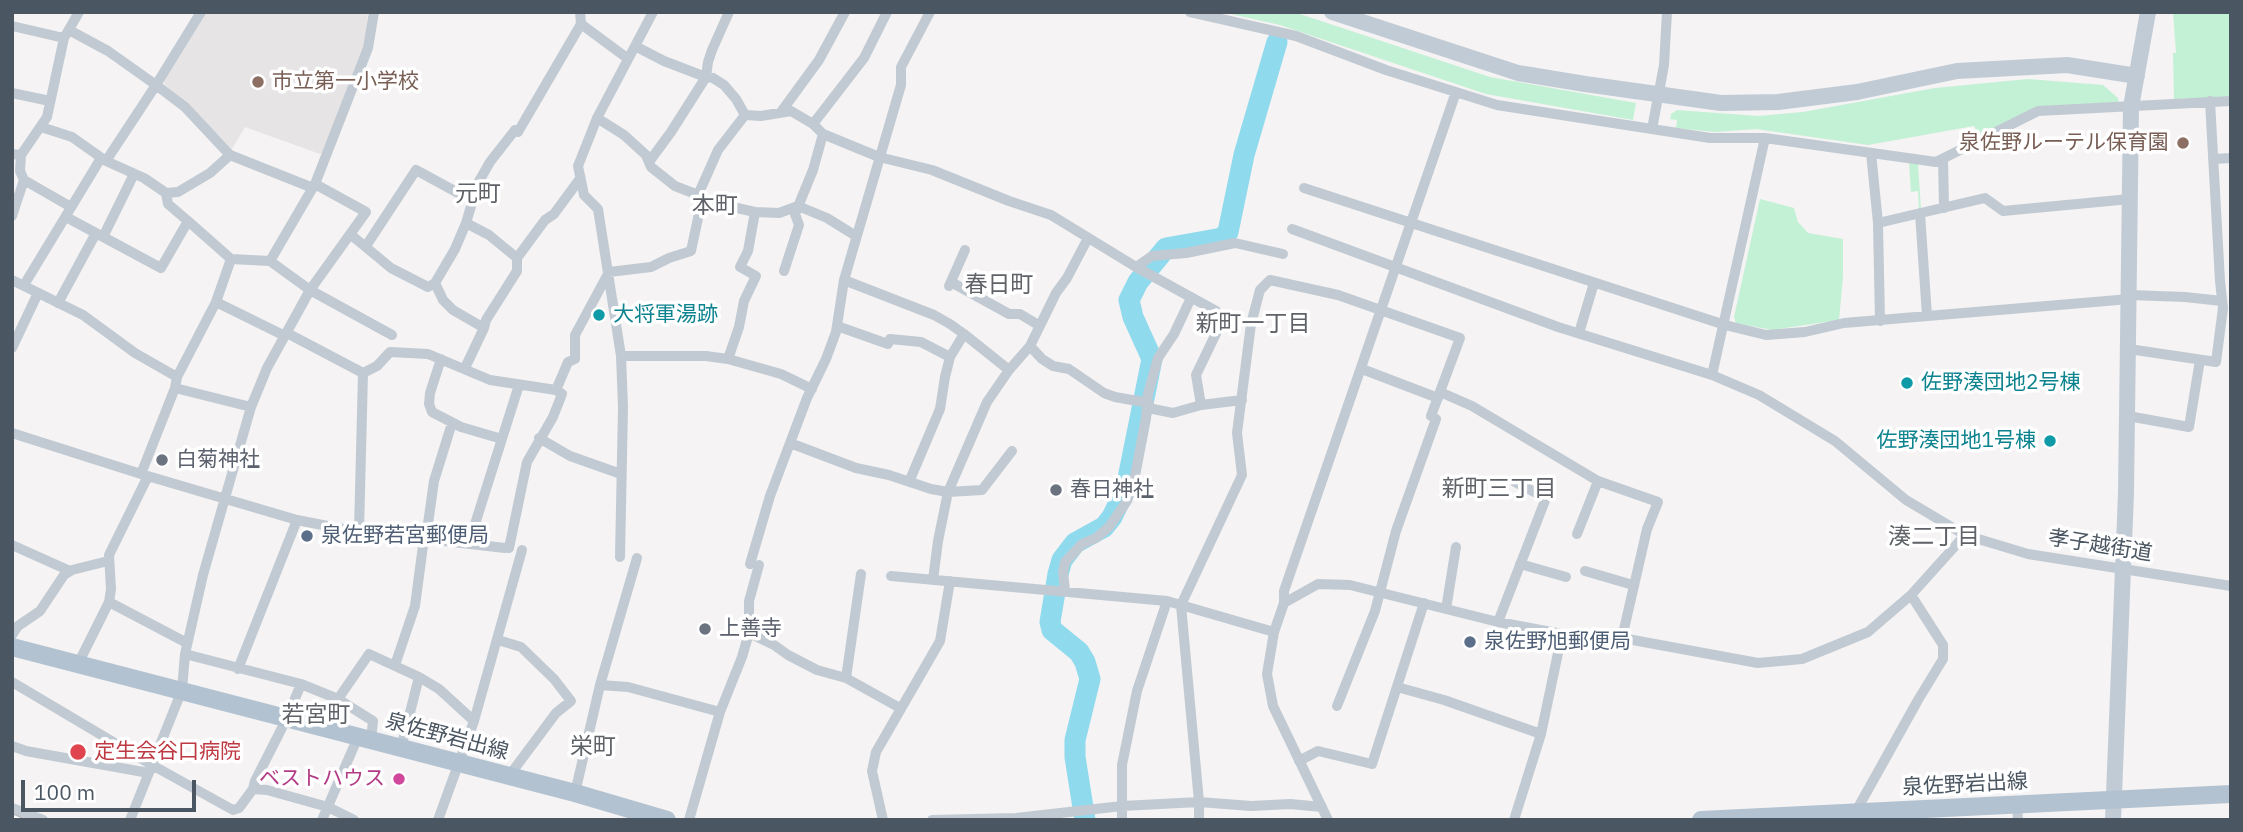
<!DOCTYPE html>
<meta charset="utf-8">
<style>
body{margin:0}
#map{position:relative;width:2243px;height:832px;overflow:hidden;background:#f5f3f3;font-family:"IBM Plex Sans",sans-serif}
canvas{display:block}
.frame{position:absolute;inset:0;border:14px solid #4a5661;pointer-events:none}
.scale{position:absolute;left:21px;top:780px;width:175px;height:32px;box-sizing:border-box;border:4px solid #4a5661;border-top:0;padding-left:9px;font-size:21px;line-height:24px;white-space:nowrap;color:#4a5661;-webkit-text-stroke:5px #fff;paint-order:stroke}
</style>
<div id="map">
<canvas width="2243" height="832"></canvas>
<div class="frame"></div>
<div class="scale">100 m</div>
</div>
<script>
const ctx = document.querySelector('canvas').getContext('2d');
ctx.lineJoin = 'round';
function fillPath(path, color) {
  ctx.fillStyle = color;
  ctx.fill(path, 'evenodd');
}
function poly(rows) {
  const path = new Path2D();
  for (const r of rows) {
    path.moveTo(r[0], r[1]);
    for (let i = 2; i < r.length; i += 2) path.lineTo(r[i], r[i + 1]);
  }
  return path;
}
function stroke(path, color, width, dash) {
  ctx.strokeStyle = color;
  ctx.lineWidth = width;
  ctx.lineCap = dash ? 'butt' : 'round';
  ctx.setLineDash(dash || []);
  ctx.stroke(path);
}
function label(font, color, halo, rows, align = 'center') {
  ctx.font = font + ' "IBM Plex Sans","Noto Sans JP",sans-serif';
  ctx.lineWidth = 7;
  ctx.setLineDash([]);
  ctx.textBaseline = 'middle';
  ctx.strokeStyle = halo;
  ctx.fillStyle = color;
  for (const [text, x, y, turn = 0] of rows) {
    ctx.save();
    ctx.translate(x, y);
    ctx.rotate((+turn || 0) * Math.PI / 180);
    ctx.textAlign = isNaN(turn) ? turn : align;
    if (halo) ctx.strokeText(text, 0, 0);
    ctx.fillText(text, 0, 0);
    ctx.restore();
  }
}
fillPath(poly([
 [206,12,368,12,365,44,325,150,320,154,245,127,232,149,188,104,165,85,163,78]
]), '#e6e4e5');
fillPath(poly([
 [1222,12,1294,12,1490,77,1636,103,1633,120,1486,94,1280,25],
 [2173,12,2231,12,2231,97,2174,99,2173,53,2176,53],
 [2028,79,2103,85,2118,98,2119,103,2039,108,1979,135,1974,126,1868,145,1756,129,1715,132,1676,128,1677,120,1670,119,1671,114,1677,110,1758,116,1803,112,1935,88],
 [1909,163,1918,164,1921,209,1919,210,1918,191,1911,192],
 [1760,199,1794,208,1798,222,1808,233,1843,239,1843,277,1839,320,1772,330,1736,323,1734,317]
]), '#c3f1d5');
stroke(poly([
 [1085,820,1075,757,1075,740,1090,679,1085,662,1079,652,1052,630,1050,622,1058,574,1062,560,1075,543,1104,527,1112,517,1126,488,1152,359,1133,317,1129,300,1138,282,1166,248,1222,238,1228,232,1244,155,1277,42]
]), '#90daee', 21);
stroke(poly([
 [201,12,156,85,185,107,230,155,313,188],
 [1190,12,1296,36,1386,70,1497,105,1710,138,1765,138,1936,162,2038,111,2231,101],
 [581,24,627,58],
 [12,26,64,38],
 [69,30,108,51,156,85,106,161],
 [635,46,664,61,703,76,713,78,724,85,736,99,745,115,761,116,791,111,813,124,823,134,879,157,932,170,1009,201,1051,215,1136,267,1216,311,1222,321,1196,375,1201,405],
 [12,93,50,101],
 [781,112,819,60,845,12],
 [813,124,864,58,887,12],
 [41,127,72,137,106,161,144,178,166,193,168,204,188,221,161,268,66,217],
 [1652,129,1664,65,1667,12],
 [518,132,581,24,580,12],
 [1871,153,1878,223,1880,321],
 [12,154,21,155,47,117,64,38,79,12],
 [1943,159,1944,208],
 [2213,159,2231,158],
 [649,162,671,132,706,77,708,62,712,50,729,12],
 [24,180,71,207],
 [1304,188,1725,325,1766,335,1805,332,1844,323,2130,299],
 [166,193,178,192,210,173,230,155],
 [698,195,718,150,745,115],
 [701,200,755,212,779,213,798,206,827,218,856,236],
 [1920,213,1927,316],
 [12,216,24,180,20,171,21,155],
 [188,221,231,259,270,261,310,290,392,335],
 [466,223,489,235,517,258],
 [1878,223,1985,198,2003,211,2130,199],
 [1292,229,1558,327,1712,375,1759,395,1835,441,1906,500,1965,535,2028,554,2231,586],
 [350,234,391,268,428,287,435,283],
 [103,237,134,174],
 [366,246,416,170,473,201],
 [231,259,216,302,285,336],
 [270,261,315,184,368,48,374,12],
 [1136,267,1152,256,1186,253,1235,243,1283,254],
 [784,271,799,225,795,214,813,170,823,134],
 [12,280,83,315,135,353,177,377,216,302],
 [844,280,934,315,950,324,964,334],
 [951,282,1009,314,1020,314,1040,326],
 [24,285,101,158],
 [949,286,965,250],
 [2130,295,2185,297,2222,301],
 [58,303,96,233],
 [837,326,888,344,890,339,921,342,950,357],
 [484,328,486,320,517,271,517,258,545,220,554,214,579,180],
 [287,333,363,373,359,531],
 [1579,333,1594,283],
 [1030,346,1042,359,1053,366,1069,369,1104,393,1115,397,1149,403],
 [12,348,38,293],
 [2129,349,2216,362,2223,308,2220,281,2210,101],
 [621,356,706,356,728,359,781,374,812,389],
 [441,359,430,393,429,404,432,412,461,427,502,439],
 [728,359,739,327,744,301,756,276,740,267,748,251,755,212],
 [465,368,484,328,453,310,443,300,435,283,455,249,466,223,478,183,490,162,515,130],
 [1362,369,1438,398],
 [363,373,377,366,390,352,428,354,490,380,556,390,568,362,575,359,575,335,609,272,651,267,669,258,691,251,701,204,698,195,675,186,651,167,646,155,624,135,597,118],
 [1712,375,1765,138],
 [175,388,251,407],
 [1440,392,1472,406,1598,481,1658,502,1647,529,1622,638],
 [1148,408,1173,413,1201,405,1242,400],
 [2128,416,2189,427,2200,360],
 [12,433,141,474,297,520,348,530,505,548],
 [539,438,570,456,621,474],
 [790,443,856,468,889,475,931,489,948,492,982,490,1012,451],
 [141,474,175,388,177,377],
 [909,482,940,409,945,377,950,357,964,334,1009,370],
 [1577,534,1598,481],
 [426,538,434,481,452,423],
 [469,543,519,385],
 [12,545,70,571],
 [509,548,527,462,553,417,562,394,556,390],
 [620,557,623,407,621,356,598,209,584,195,578,166,597,118,653,12],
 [750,564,770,496,807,398,826,359,836,332,844,280,901,85,901,67,930,12],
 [1520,564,1566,577],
 [1585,571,1633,585],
 [891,576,1167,601,1274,632],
 [933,580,938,541,948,492,987,402,1009,370,1030,346,1056,293,1067,278,1088,238],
 [1065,590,1063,572,1065,562,1082,544,1096,538,1109,527,1127,501,1135,476,1146,418,1148,394,1158,358,1174,334,1191,298],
 [109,602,187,643],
 [1284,603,1284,591,1456,92],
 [1446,609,1456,547],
 [1498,622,1546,498,1515,482],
 [749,633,774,645,788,655,817,670,846,678,900,708],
 [12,635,18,626,40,611,64,575,72,570,108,561],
 [498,640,521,647,554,679,571,701,556,713,509,776],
 [185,654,301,684,338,699,373,721,371,740],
 [78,664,109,602,111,589,109,555,148,476],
 [395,665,415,606,424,538],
 [238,669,297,520],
 [846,678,861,574],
 [12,682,152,765,233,810,239,808,253,789,267,790,328,807,354,820],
 [600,685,628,687,720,712],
 [1397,687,1444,700,1541,734],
 [338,699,369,654,419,677,439,689,474,721],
 [12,746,26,751,149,773],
 [401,748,419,677],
 [1299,761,1318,751,1372,764,1424,603],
 [253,789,255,781,287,718,301,684],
 [575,793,600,685,637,558],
 [2017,805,2018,820],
 [12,808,43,820],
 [1855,813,1918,700,1943,659,1943,645,1911,595],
 [130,820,182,690,185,654,203,575,251,407,267,368,310,290,366,212,315,184],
 [322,820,358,737],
 [438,820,474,721,522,550],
 [689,820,720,712,742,657,749,633,749,601,759,565],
 [883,820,872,771,876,752,940,641,950,581],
 [932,820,1016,818,1122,806,1199,802,1251,806,1290,804,1322,807],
 [1122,820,1122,765,1137,691,1167,601],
 [1199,820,1199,802,1181,605,1242,475,1237,433,1251,324,1260,290,1270,280,1338,295,1460,338,1431,416,1436,419,1396,531,1375,611,1337,706],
 [1328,820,1273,706,1267,674,1274,632,1284,603,1318,584,1350,585,1498,622,1562,634,1622,638,1758,663,1802,659,1868,632,1911,595,1965,535],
 [1514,820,1541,734,1562,634]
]), '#c1cad2', 10);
stroke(poly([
 [1332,12,1518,73,1585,84,1721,103,1778,102,1857,92,1957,71,2067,65,2137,76],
 [2113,820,2126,493,2131,107,2148,12]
]), '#c1cbd6', 16);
stroke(poly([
 [12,647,575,793,667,820],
 [1701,820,2231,794]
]), '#b3c2d1', 18);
const rail = poly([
 [12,816,21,820]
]);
stroke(rail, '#b5b8bd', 6);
stroke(rail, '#fff', 3.5, [10]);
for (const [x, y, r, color] of [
 [258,82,7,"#8d6e63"],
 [2183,143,7,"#8d6e63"],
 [599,315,7,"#0f9aa8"],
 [1907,383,7,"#0f9aa8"],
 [2050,441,7,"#0f9aa8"],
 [162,460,7,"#6b7280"],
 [1056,490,7,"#6b7280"],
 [307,536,7,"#5c6f8a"],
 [705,629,7,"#6b7280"],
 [1470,642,7,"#5c6f8a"],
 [78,752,9,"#e0444e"],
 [399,779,7,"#d1479c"]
]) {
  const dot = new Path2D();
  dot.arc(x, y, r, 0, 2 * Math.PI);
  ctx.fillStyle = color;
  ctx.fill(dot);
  stroke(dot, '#fff', 2.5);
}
label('21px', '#785e54', '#fff', [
 ["市立第一小学校",272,82],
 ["泉佐野ルーテル保育園",2169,143,"right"]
], 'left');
label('21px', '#0d838f', '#fff', [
 ["大将軍湯跡",613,315],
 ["佐野湊団地2号棟",1921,383],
 ["佐野湊団地1号棟",2036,441,"right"]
], 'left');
label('21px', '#5b616d', '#fff', [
 ["白菊神社",176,460],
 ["春日神社",1070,490],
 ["上善寺",719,629]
], 'left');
label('21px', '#4e5e75', '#fff', [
 ["泉佐野若宮郵便局",321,536],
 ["泉佐野旭郵便局",1484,642]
], 'left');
label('21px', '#4a5661', '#fff', [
 ["孝子越街道",2100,546,9],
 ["泉佐野岩出線",447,737,15],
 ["泉佐野岩出線",1965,785,-3]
]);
label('21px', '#be3a42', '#fff', [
 ["定生会谷口病院",94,752]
], 'left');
label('21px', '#b23c85', '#fff', [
 ["ベストハウス",385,779]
], 'right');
label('23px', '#5f6368', '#fff', [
 ["元町",478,194],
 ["本町",715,206],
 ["春日町",999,285],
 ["新町一丁目",1253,324],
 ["新町三丁目",1499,489],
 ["湊二丁目",1934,537],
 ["若宮町",316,715],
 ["栄町",593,747]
]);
</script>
